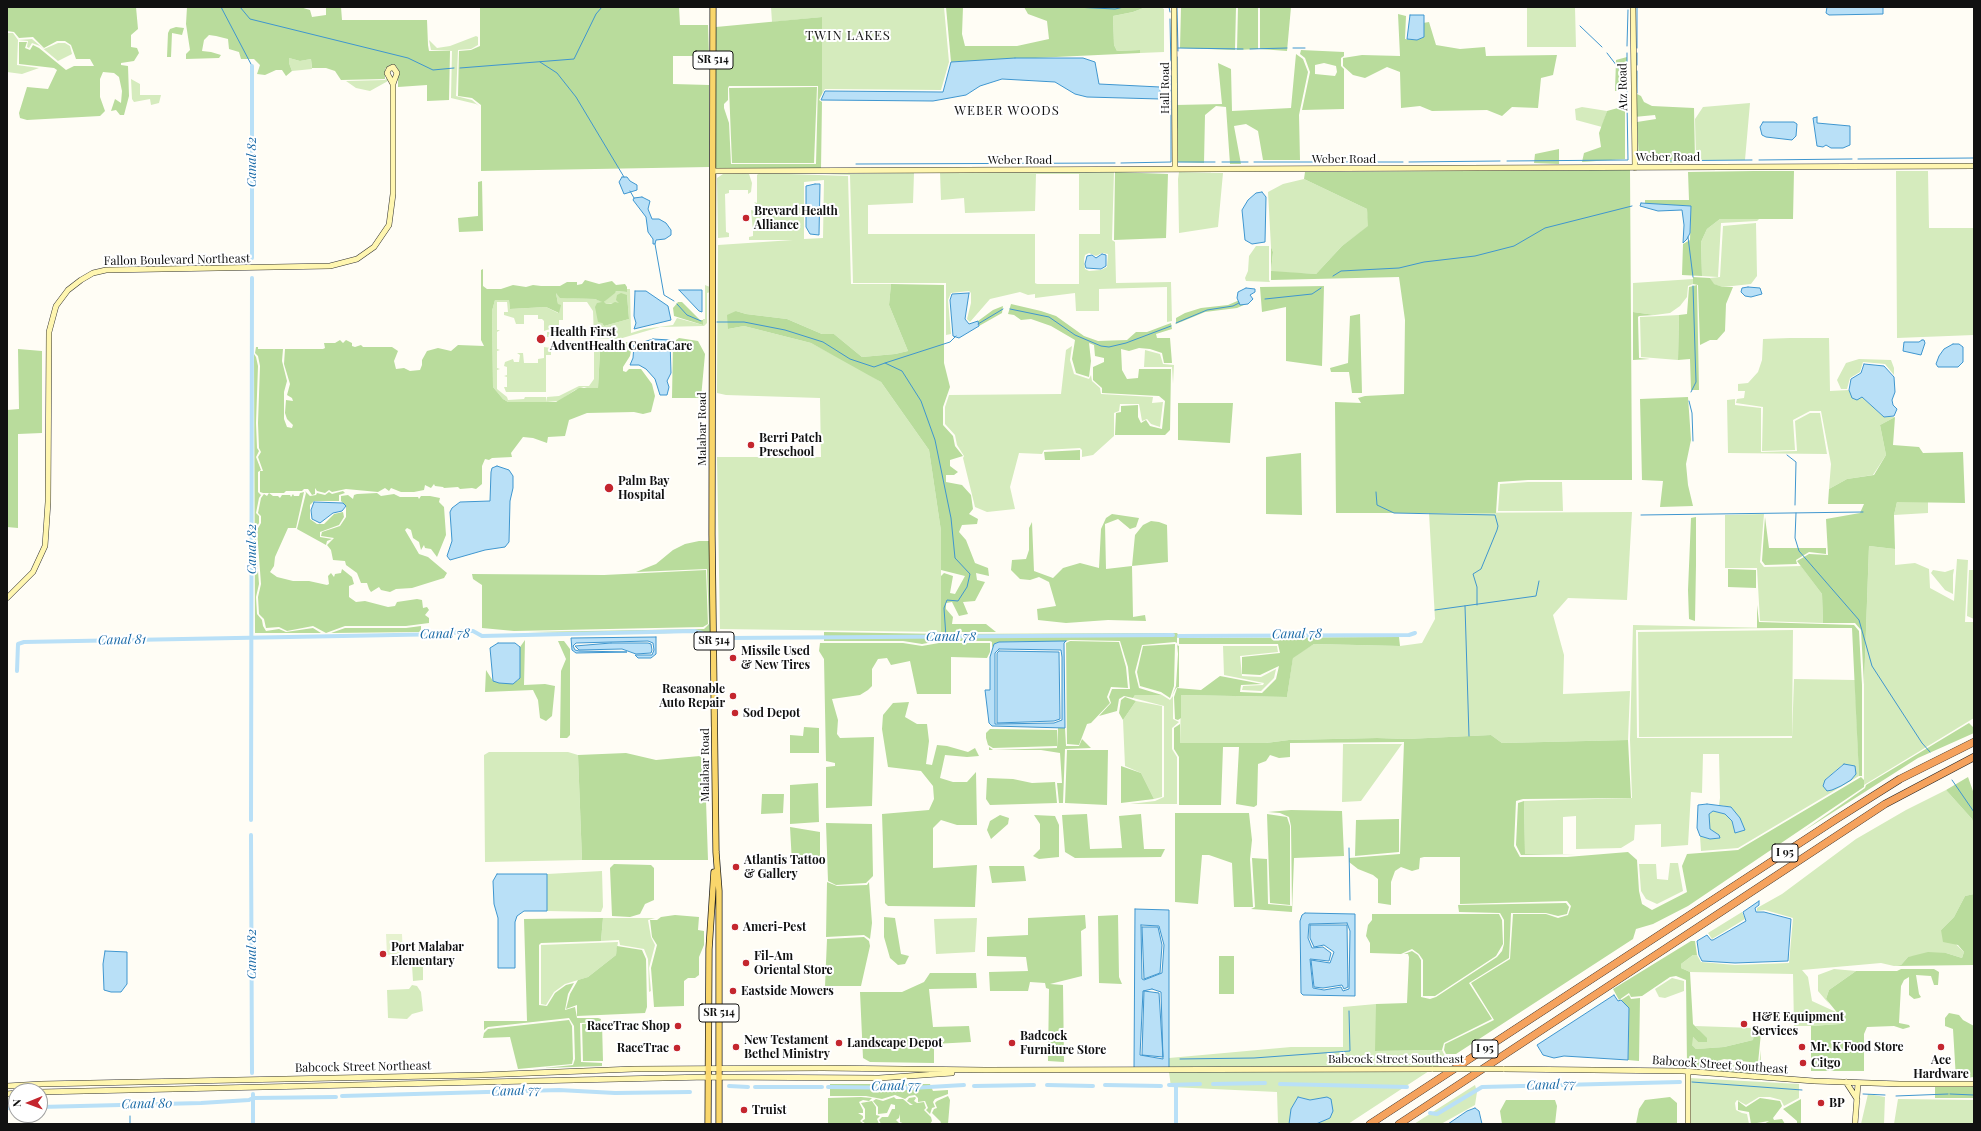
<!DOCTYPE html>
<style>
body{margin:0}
#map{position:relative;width:1981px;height:1131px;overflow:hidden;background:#fffdf5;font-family:"Playfair Display",serif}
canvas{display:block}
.frame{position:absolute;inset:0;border:8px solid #111;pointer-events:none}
.north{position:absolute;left:8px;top:1083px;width:40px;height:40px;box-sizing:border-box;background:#fff;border:1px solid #a0a0a0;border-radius:50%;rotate:269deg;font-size:11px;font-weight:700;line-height:16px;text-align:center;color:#111}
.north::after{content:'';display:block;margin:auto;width:14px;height:18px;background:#c4262e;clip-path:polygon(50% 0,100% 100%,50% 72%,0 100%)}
</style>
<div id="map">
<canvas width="1981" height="1131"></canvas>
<div class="frame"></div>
<div class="north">N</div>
</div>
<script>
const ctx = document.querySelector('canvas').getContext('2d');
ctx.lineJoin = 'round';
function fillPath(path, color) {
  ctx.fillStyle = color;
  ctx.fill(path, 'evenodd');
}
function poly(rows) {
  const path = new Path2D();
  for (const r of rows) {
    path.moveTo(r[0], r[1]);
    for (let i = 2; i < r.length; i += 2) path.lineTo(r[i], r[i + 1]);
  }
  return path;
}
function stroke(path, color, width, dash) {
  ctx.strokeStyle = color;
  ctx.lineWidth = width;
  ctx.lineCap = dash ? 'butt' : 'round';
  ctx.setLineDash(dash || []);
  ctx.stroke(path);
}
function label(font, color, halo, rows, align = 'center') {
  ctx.font = font + ' "Playfair Display",serif';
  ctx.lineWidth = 4;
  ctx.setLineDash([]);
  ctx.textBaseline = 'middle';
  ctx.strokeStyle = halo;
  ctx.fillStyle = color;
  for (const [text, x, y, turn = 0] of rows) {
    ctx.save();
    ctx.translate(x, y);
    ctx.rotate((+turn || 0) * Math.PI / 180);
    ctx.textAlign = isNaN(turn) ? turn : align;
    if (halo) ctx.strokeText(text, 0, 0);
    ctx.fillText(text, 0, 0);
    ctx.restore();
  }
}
fillPath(poly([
 [771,7,944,7,949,62,941,90,825,89,822,94,822,17,772,22],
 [1146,7,1161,7,1164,9,1164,52,1140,53,1140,50,1117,51,1114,45,1113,16,1133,12],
 [1527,7,1575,7,1576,47,1527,47],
 [7,33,13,33,18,40,32,39,44,49,58,43,65,43,70,46,72,54,58,61,40,46,32,43,29,48,27,47,28,41,18,40,17,65,39,68,22,74,7,72],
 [476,36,478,37,478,45,471,49,458,50,456,96,472,100,479,106,476,104,451,98,452,51,431,50,429,40,437,48,450,46],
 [289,58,300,61,311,59,312,69,292,71,289,63],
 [387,78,388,81,370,91,356,88,346,81,385,80],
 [131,79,140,84,140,95,161,95,159,103,151,105,150,99,134,102,132,99],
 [1750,103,1745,160,1696,160,1695,119,1703,107],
 [1582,107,1607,111,1602,127,1576,120,1575,109],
 [1114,171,1112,240,1115,242,1116,283,1171,282,1172,321,1167,322,1167,287,1099,289,1099,311,1076,311,1075,293,1035,298,1035,294,1028,295,1020,292,990,299,970,322,967,319,971,303,971,293,969,291,951,293,948,300,951,334,946,335,946,283,853,283,850,175,825,174,914,173,913,203,868,205,868,234,1035,234,1035,283,1037,284,1079,284,1079,234,1100,234,1100,210,1079,210,1079,174,1036,174,1035,211,965,213,964,198,941,200,940,172],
 [1089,253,1096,256,1102,253,1108,254,1107,267,1101,270,1089,271,1085,269,1084,260,1085,255],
 [1896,171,1928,171,1929,228,1974,228,1974,335,1897,338],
 [1179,172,1223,173,1218,227,1179,233,1178,179],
 [743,173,749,174,752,183,751,192,748,194,748,190,729,190,729,193,725,194,726,232,729,233,729,237,718,238,717,178,723,174],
 [759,173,848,176,851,284,891,284,889,305,908,351,895,354,862,357,834,334,822,334,787,319,746,314,736,311,728,329,744,326,811,343,862,370,881,382,929,450,941,531,941,632,720,629,717,457,821,457,820,398,726,395,717,393,718,245,793,240,749,240,749,237,753,236,753,231,751,210,758,212,758,206,754,202,757,203,757,175],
 [824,180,823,238,804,239,804,182],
 [1304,179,1367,209,1369,226,1342,246,1316,274,1271,272,1273,252,1271,247,1268,192,1283,184],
 [1760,218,1757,221,1721,223,1718,277,1702,276,1701,242,1707,229,1720,219],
 [1756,223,1757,276,1751,284,1723,287,1713,284,1710,278,1720,277,1723,226],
 [1256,246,1269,246,1269,280,1270,282,1246,281,1245,278,1248,271,1249,256],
 [1693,279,1693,284,1688,286,1687,297,1680,306,1670,313,1655,315,1633,312,1633,283],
 [705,285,710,287,710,292,707,293,707,323,704,326,660,327,619,339,594,338,593,311,587,302,563,302,563,320,559,320,559,327,553,329,550,337,547,337,547,332,550,332,550,329,544,331,544,321,542,319,538,319,538,315,524,315,524,324,516,324,514,318,504,315,504,312,508,312,507,302,497,302,497,330,500,330,497,332,497,349,500,350,497,351,497,368,500,369,497,370,497,389,507,397,508,400,524,399,525,397,546,397,547,402,547,397,559,396,579,386,589,386,594,379,594,346,596,344,607,344,607,350,600,351,598,388,593,390,584,387,575,390,559,401,546,402,508,402,503,399,493,387,492,311,495,300,509,300,510,309,546,307,558,313,559,309,556,293,567,298,595,299,604,302,616,291,627,292,627,289,630,289,631,333,644,329,673,325,677,318,703,325,703,319,705,319],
 [627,295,629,319,604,326,602,323,606,304,620,303],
 [1679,315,1678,360,1641,357,1640,317],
 [1790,338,1829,338,1830,391,1849,390,1862,397,1884,417,1895,417,1880,425,1886,455,1873,475,1847,479,1829,489,1831,464,1821,411,1810,411,1793,420,1795,450,1762,451,1763,407,1736,403,1737,399,1744,398,1745,391,1738,391,1738,384,1748,383,1758,372,1762,360,1763,339],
 [1072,346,1070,360,1074,374,1089,379,1091,375,1092,381,1100,388,1101,394,1153,397,1152,403,1163,402,1160,427,1151,424,1147,419,1142,421,1139,404,1120,404,1119,411,1114,413,1114,436,1093,455,1082,457,1082,450,1080,448,1044,450,1042,454,1019,453,1010,487,1015,509,987,512,975,507,963,458,964,456,957,445,955,435,945,424,945,407,949,395,1061,394,1066,350],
 [544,347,551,348,551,355,546,355,546,392,506,392,504,387,507,387,507,377,504,376,507,375,507,367,504,366,505,362,513,359,514,362,519,362,520,355,517,353,523,353,524,363,538,363,538,359,544,358],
 [1145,350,1160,354,1163,364,1174,365,1173,384,1172,367,1144,367],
 [1859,359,1891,360,1894,368,1894,375,1885,364,1863,362,1860,372,1850,378,1847,389,1841,389,1837,380,1846,363],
 [1735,399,1735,405,1761,408,1761,452,1797,451,1795,421,1810,413,1820,413,1827,454,1728,453,1727,400],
 [1528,482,1562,482,1563,511,1498,511,1500,484],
 [1897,502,1928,502,1928,513,1894,515],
 [1632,512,1627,600,1568,598,1553,615,1564,655,1563,694,1630,691,1628,740,1502,743,1491,735,1407,739,1377,738,1289,740,1266,743,1180,743,1181,695,1287,697,1293,657,1314,644,1400,646,1422,643,1435,619,1429,513],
 [1764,514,1760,562,1764,567,1801,566,1822,594,1823,623,1760,621,1757,568,1725,568,1725,515],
 [1869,546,1895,549,1895,565,1915,563,1929,569,1930,588,1954,601,1957,559,1968,560,1965,622,1974,622,1974,718,1864,785,1864,685],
 [1954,569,1953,575,1953,594,1945,590,1931,573,1933,570,1945,572],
 [1969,570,1974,570,1974,619,1967,616],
 [1633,625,1775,628,1636,630,1637,738,1792,738,1794,679,1855,680,1859,776,1738,848,1701,851,1700,836,1710,839,1720,838,1719,835,1710,829,1708,820,1709,814,1713,811,1725,814,1733,821,1735,833,1731,807,1719,805,1720,798,1719,754,1703,754,1702,793,1691,792,1688,845,1661,847,1661,824,1635,825,1634,840,1621,848,1576,849,1576,816,1563,817,1563,854,1525,854,1524,801,1632,798,1630,740],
 [1842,765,1854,777,1837,788,1825,780],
 [1793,630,1792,736,1639,737,1638,632],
 [1223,646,1277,646,1278,652,1240,656,1242,676,1261,677,1276,669,1274,678,1261,691,1242,690,1243,686,1263,685,1264,683,1224,675],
 [1135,695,1162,695,1170,700,1173,696,1173,719,1179,722,1172,728,1172,749,1177,757,1177,804,1130,804,1155,801,1164,797,1164,706,1133,698],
 [1136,701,1162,706,1162,797,1154,799,1141,773,1125,766,1123,720],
 [1343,744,1402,744,1361,801,1342,802],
 [489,752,568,752,578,755,582,860,485,862,484,755],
 [1946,790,1972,819,1974,825,1974,894,1965,896,1954,917,1941,930,1964,952,1962,958,1946,953,1908,957,1901,965,1894,966,1881,963,1802,970,1808,977,1812,1001,1836,1012,1845,1021,1840,1024,1811,1026,1794,1026,1793,974,1690,972,1681,968,1681,964,1693,955,1697,955,1701,962,1735,965,1789,963,1793,918,1765,910,1757,911,1757,908,1782,894,1856,839,1906,810],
 [1670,863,1678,863,1683,891,1657,904,1646,899,1641,891,1639,864,1656,864,1657,879,1668,880],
 [602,871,603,907,601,912,547,911,547,874],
 [1742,912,1745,919,1712,939,1708,933],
 [603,918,655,918,648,920,651,937,655,945,649,968,651,991,649,992,648,959,644,949,620,945,619,940,601,941],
 [977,918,975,952,936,954,934,919],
 [618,942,616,955,588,977,565,984,554,992,546,1005,541,1004,541,945],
 [412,965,423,965,423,980,413,981],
 [1834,969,1856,971,1829,990,1826,999,1830,1005,1818,991,1818,975],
 [1672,978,1684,981,1684,991,1665,998,1659,997,1655,989],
 [412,985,417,986,421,992,423,1011,412,1014,407,1019,388,1018,387,990,409,989],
 [1376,1004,1376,1051,1442,1050,1445,1056,1450,1056,1451,1058,1436,1067,1169,1068,1169,1058,1291,1047,1343,1047,1343,1007],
 [1695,1026,1754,1028,1753,1040,1724,1047,1696,1049,1692,1045,1692,1036,1698,1042,1699,1030],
 [1761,1050,1761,1076,1691,1070,1691,1068,1699,1069,1725,1061,1759,1065],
 [1429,1071,1348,1124,1316,1124,1330,1118,1323,1098,1310,1100,1298,1097,1291,1109,1289,1124,1278,1124,1277,1092,1171,1087,1169,1072],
 [1690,1078,1799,1084,1799,1098,1784,1106,1781,1100,1770,1097,1759,1097,1746,1105,1737,1100,1735,1103,1736,1110,1742,1113,1747,1114,1749,1124,1690,1124],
 [1475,1085,1477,1092,1475,1105,1441,1124,1414,1124],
 [1868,1094,1885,1097,1884,1124,1861,1124],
 [1898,1099,1974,1100,1974,1124,1894,1124]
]), '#d5ebbd');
fillPath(poly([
 [7,7,136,7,138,29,131,35,131,47,137,48,139,53,134,61,121,63,121,65,128,66,129,96,124,115,120,115,116,110,111,111,115,99,121,103,122,91,119,77,114,73,103,72,100,79,100,97,105,111,100,116,27,120,20,118,19,113,27,87,48,89,57,70,54,68,19,64,19,42,27,42,25,48,30,50,33,45,39,48,66,70,74,66,94,66,90,59,76,59,71,45,65,41,57,41,44,48,33,37,19,38,14,32,7,31],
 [187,7,300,7,310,10,312,17,326,15,326,7,341,7,342,20,427,20,428,45,429,51,450,51,449,100,427,101,427,85,398,87,398,69,396,66,390,65,385,69,385,79,341,80,335,71,326,68,312,68,311,59,300,61,289,58,289,63,292,71,286,76,282,70,276,70,265,75,257,74,260,65,254,59,241,59,239,52,229,49,228,39,216,36,209,35,204,40,202,51,211,52,221,55,219,58,186,59,186,54,190,50,186,24],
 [480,7,679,7,680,25,708,25,709,56,673,56,673,84,709,85,709,167,481,171,481,105,472,98,458,96,459,51,471,50,480,46],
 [946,7,963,7,962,34,965,46,1017,46,1049,39,1047,21,1028,14,1024,7,1146,7,1133,12,1113,16,1114,45,1117,51,1140,50,1140,53,951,62],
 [1236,7,1235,50,1180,48,1181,8],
 [1238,7,1258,7,1258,49,1237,50],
 [1260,7,1291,7,1287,51,1260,49],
 [1398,14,1406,16,1405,39,1416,40,1424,37,1423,23,1429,22,1436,45,1460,49,1485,47,1486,56,1557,55,1553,75,1541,78,1538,108,1512,107,1502,116,1487,110,1432,111,1420,106,1401,108,1400,72,1387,67,1365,78,1353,75,1343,66,1343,58,1362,55,1400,56],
 [822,17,822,94,819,100,822,102,821,169,716,169,716,27],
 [729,86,818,86,816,164,731,164,729,123,724,108,724,104,728,100,728,88],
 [176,27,184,28,182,35,172,33,171,57,167,57,168,33,170,29],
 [1301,50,1344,52,1344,56,1341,58,1341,66,1344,69,1344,109,1302,110,1310,72,1305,58,1300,54],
 [1324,63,1336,66,1337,72,1335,76,1315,74,1315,65],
 [1296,54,1303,59,1308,72,1299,115,1300,160,1263,160,1258,131,1246,124,1234,126,1241,164,1230,164,1226,107,1216,106,1205,115,1204,163,1177,162,1176,105,1222,104,1218,63,1231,69,1232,111,1291,108],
 [1627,57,1627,91,1615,91,1616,60],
 [817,87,814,163,732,163,729,88],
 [1633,92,1641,96,1644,102,1652,106,1694,108,1695,160,1680,163,1639,161,1637,122,1656,119,1655,115,1634,117],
 [1625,106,1625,159,1582,162,1584,153,1601,147,1599,133,1607,111],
 [1559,149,1559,164,1534,163,1535,154],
 [1630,170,1632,480,1528,480,1498,482,1496,513,1336,513,1335,402,1361,403,1358,398,1365,396,1404,394,1405,320,1399,277,1271,280,1271,247,1273,252,1271,271,1316,274,1342,246,1368,226,1367,209,1304,179,1305,172],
 [1754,171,1794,171,1793,219,1720,219,1707,229,1701,242,1702,276,1682,275,1683,244,1690,240,1691,206,1645,204,1645,200,1689,200,1688,172],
 [1115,172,1168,174,1166,238,1114,240],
 [482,181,483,231,459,232,458,218,478,216,478,182],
 [483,269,483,286,487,289,501,289,513,285,526,287,533,285,541,286,560,286,567,282,577,282,577,285,582,284,585,280,599,284,612,281,616,285,625,284,627,287,627,292,616,291,615,293,604,302,606,304,611,304,615,302,619,303,616,300,617,295,621,293,627,295,629,319,604,326,602,323,598,322,595,307,597,303,602,302,595,299,560,298,556,293,558,304,561,305,559,313,546,307,510,309,509,300,495,300,492,311,493,387,503,399,508,402,556,402,579,388,598,388,600,351,607,350,606,345,616,346,627,342,631,346,631,351,630,356,623,367,623,371,626,372,629,369,641,369,652,384,655,396,651,412,643,414,634,412,587,413,569,420,565,436,548,437,547,443,533,438,523,437,511,453,512,457,492,458,489,460,485,459,482,466,482,484,476,489,472,488,460,489,458,487,444,488,443,487,435,486,434,484,431,488,425,485,424,490,414,492,401,492,391,488,389,491,385,488,378,492,346,489,332,492,329,490,325,493,317,491,315,488,315,494,312,495,308,489,304,489,302,491,286,491,284,493,263,493,260,492,260,471,263,471,258,457,261,452,259,448,258,423,260,366,258,356,255,353,256,347,258,347,258,349,283,349,282,361,287,381,284,392,284,419,287,427,292,428,293,425,287,419,285,413,286,400,293,401,292,398,287,395,290,384,284,364,285,349,323,349,325,348,324,343,335,343,340,340,343,343,346,340,352,343,352,346,355,347,361,345,363,347,392,347,398,351,394,361,396,369,404,368,410,371,420,370,422,365,422,360,427,351,438,348,451,351,458,345,484,346,481,340,481,270],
 [1693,277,1710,278,1714,284,1723,287,1733,287,1726,304,1725,331,1717,340,1710,340,1700,345,1698,285,1693,284],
 [891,284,944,285,944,363,950,387,943,407,943,425,953,436,955,446,963,456,950,460,950,466,958,472,954,475,946,475,946,482,962,485,971,495,973,509,969,514,978,519,977,524,962,525,959,532,966,540,975,563,988,568,989,576,976,573,977,580,985,582,975,601,963,602,968,614,959,616,952,602,946,603,946,609,953,617,952,624,986,624,996,632,941,632,941,576,944,573,953,576,950,593,955,594,965,576,941,570,941,531,929,450,881,382,811,343,744,326,728,329,727,315,736,311,746,314,787,319,822,334,834,334,862,357,895,354,908,351,889,305],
 [1697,285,1699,390,1691,390,1690,359,1678,360,1679,315,1687,314,1689,287],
 [1324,286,1322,366,1286,361,1286,307,1262,312,1260,287],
 [1242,299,1246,304,1237,308,1205,312,1176,324,1176,318,1185,313,1201,308,1228,305],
 [678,302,682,302,700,320,703,320,703,325,674,316,673,308],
 [1011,304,1041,311,1056,316,1084,336,1098,341,1127,340,1136,332,1147,332,1171,323,1172,329,1156,334,1157,338,1170,338,1172,363,1164,363,1162,353,1150,349,1139,348,1129,351,1121,349,1122,370,1127,379,1138,378,1139,369,1171,369,1170,430,1165,435,1115,435,1116,413,1121,412,1121,406,1138,405,1138,417,1141,423,1146,420,1150,426,1162,429,1165,401,1159,396,1102,393,1102,388,1093,380,1093,367,1104,362,1104,358,1095,356,1094,345,1089,343,1091,361,1089,377,1076,373,1072,359,1075,340,1051,326,1031,319,1021,320,1014,315,1008,314],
 [1003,306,1002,313,979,326,978,321,993,310],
 [1633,312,1655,315,1639,316,1638,317,1639,358,1650,359,1633,360],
 [1360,314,1362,393,1352,393,1349,372,1331,372,1330,368,1348,363,1350,316],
 [679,338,698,341,705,354,701,398,672,398,673,342],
 [18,349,42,351,42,433,18,434,18,528,7,527,7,410,19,409],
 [254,354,256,357,258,366,256,423,257,448,259,451,256,457,261,470,258,472,258,492,261,495,259,498,256,513,259,516,259,523,255,530,259,584,256,597,257,614,262,620,263,626,266,631,279,629,286,632,313,628,321,633,255,633],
 [1688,397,1691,440,1686,464,1688,485,1693,506,1660,507,1663,481,1642,480,1640,399],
 [1178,403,1233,403,1230,443,1178,440],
 [1895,417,1893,445,1919,447,1923,453,1963,452,1965,503,1897,502,1894,515,1895,549,1869,546,1864,685,1861,630,1855,623,1823,623,1822,594,1797,561,1809,554,1828,555,1826,519,1860,513,1864,504,1828,504,1829,489,1847,479,1874,475,1886,455,1880,425],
 [1080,450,1080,460,1045,460,1044,452],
 [1301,453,1302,515,1266,514,1266,457],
 [305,491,310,496,316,495,317,493,325,495,329,492,332,494,343,491,345,493,339,495,339,501,314,501,310,505,310,519,317,524,324,524,334,514,343,512,344,517,339,525,320,532,320,537,332,539,327,541,326,545,297,529,306,493],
 [304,492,296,528,288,528,275,557,274,566,270,572,277,577,293,581,309,581,327,585,329,584,328,576,331,573,334,577,335,574,341,573,342,569,352,577,354,584,349,586,349,597,356,602,365,601,388,607,395,606,397,602,417,599,422,600,423,608,427,607,429,610,425,615,429,618,429,623,406,626,345,626,326,633,313,626,287,631,279,627,266,628,264,619,259,614,258,597,261,584,257,530,261,523,261,516,258,513,261,498,264,494,267,496,269,493,273,496,278,496,280,498,282,495,290,495,291,497,293,494,294,496,299,496,300,493],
 [377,493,381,496,394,494,400,497,418,497,419,499,421,496,430,496,440,498,439,502,444,507,446,535,437,557,431,549,425,548,424,545,421,550,419,542,413,538,411,530,407,528,405,530,419,554,428,557,447,573,444,578,412,588,396,589,390,592,381,590,379,587,371,592,369,589,367,583,361,583,357,573,346,565,345,561,333,560,331,550,327,545,334,538,321,536,322,532,340,526,346,517,346,506,341,501,341,496,348,495,353,499,354,495,357,494],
 [1112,514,1139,518,1136,527,1130,529,1118,519,1105,524,1106,569,1132,566,1135,535,1143,525,1151,521,1159,522,1167,525,1168,562,1132,566,1133,617,1145,615,1146,621,1108,620,1066,623,1038,620,1037,609,1056,606,1049,582,1039,577,1030,580,1020,579,1011,570,1012,560,1026,559,1029,550,1029,528,1032,522,1034,571,1053,578,1063,568,1080,563,1099,568,1101,529,1106,518],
 [1696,517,1696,565,1695,621,1689,619,1688,590,1691,518],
 [1765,517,1769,548,1826,548,1826,554,1809,552,1796,560,1797,564,1765,565,1762,561],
 [699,541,710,541,712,632,636,634,528,632,704,629,709,624,707,569,636,572,656,564,673,550,685,544],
 [1728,569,1756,570,1756,588,1728,587],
 [706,570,708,624,703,627,514,631,482,628,482,585,473,579,472,574,604,575],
 [1757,605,1759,622,1854,625,1859,631,1862,685,1862,776,1859,776,1852,628,1757,628],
 [421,626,421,632,331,633,345,628,406,628],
 [824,632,945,634,1177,633,1179,636,1177,638,1177,645,1179,646,1179,687,1176,688,1172,696,1176,686,1178,654,1177,643,1175,642,1142,645,1135,672,1139,688,1162,695,1135,695,1133,698,1124,696,1119,699,1117,711,1099,716,1111,703,1109,697,1112,689,1130,689,1128,667,1120,641,1070,640,1066,641,999,642,994,644,992,648,992,642,990,641,939,641,922,644,903,641,824,641],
 [1399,637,1400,646,1314,644,1293,658,1287,697,1181,695,1181,718,1178,720,1175,719,1174,697,1177,688,1201,690,1220,676,1262,684,1241,685,1240,692,1262,693,1276,679,1279,666,1260,675,1242,674,1242,657,1280,653,1278,644,1179,644,1179,638],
 [525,640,524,685,545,684,555,686,552,716,546,721,540,718,538,700,533,690,485,692,486,670,493,681,517,681,520,678,520,647],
 [558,641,564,641,570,649,570,735,567,738,560,738,561,671,566,659],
 [1070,641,1119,642,1126,667,1128,688,1111,687,1107,697,1110,703,1091,723,1087,724,1079,745,1067,744,1066,643],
 [820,643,903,643,922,646,939,643,990,643,990,652,987,658,951,657,951,694,917,694,910,661,891,665,887,658,878,659,872,669,872,686,868,690,860,695,832,699,838,720,837,734,840,738,874,737,872,806,826,808,826,767,835,766,835,763,826,761,824,659,819,651],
 [1175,644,1174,686,1170,698,1161,692,1140,686,1137,672,1143,646],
 [1125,697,1136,701,1123,720,1119,713,1121,700],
 [909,702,905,717,917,724,927,724,929,741,926,764,932,765,937,745,947,746,968,752,975,748,979,756,967,757,945,755,940,778,953,782,967,782,976,772,977,825,957,825,941,820,933,828,933,868,977,865,975,907,888,906,885,903,882,814,929,810,934,799,933,786,921,771,888,767,882,729,883,715,893,703],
 [1969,723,1974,728,1974,733,1918,758,1802,832,1865,788,1866,785],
 [1180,724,1180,743,1266,743,1289,740,1377,738,1407,739,1491,735,1502,743,1628,740,1631,798,1523,799,1516,801,1514,846,1520,857,1567,857,1628,852,1637,860,1639,891,1642,904,1652,910,1687,892,1682,866,1687,854,1738,850,1861,777,1864,780,1864,787,1688,906,1653,924,1636,929,1633,939,1456,1054,1446,1054,1444,1050,1445,1044,1494,1020,1471,983,1510,959,1513,914,1546,914,1558,918,1568,915,1571,906,1567,901,1460,904,1460,857,1424,857,1420,858,1419,869,1412,871,1401,867,1395,871,1391,882,1391,905,1378,903,1378,879,1373,875,1358,869,1349,862,1349,858,1400,854,1404,742,1290,743,1290,757,1279,758,1270,755,1266,761,1258,764,1257,805,1254,807,1236,804,1239,747,1223,747,1221,805,1179,805,1179,757,1174,749,1174,728],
 [804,727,819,728,819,753,790,753,790,735,803,736],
 [1058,728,1065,728,1066,746,1079,746,1082,739,1091,748,1065,749,1063,803,1059,803,1057,783,1062,783,1060,753,1041,750,989,750,989,747,993,750,1057,748],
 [990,729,1057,730,1057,746,993,748,988,745,986,738,986,733],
 [1067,750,1108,750,1107,805,1065,803],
 [626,753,656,760,700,756,703,760,705,771,708,860,582,860,578,755],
 [1121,766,1141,773,1154,799,1121,803],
 [1968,777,1974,794,1974,825,1972,819,1946,790],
 [987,778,1013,779,1032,783,1055,782,1057,803,990,805,986,799],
 [818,783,819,822,790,824,790,785],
 [762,794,784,794,783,813,761,814],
 [1524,801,1525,854,1576,854,1521,855,1516,845,1518,803],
 [1291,810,1342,811,1344,856,1294,858,1292,912,1251,909,1255,907,1252,858,1267,859,1268,904,1292,906,1291,826,1289,817,1280,813,1268,812],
 [1175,813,1249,813,1252,840,1250,859,1253,907,1234,907,1232,863,1209,855,1202,855,1198,904,1175,902],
 [1087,814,1090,849,1122,848,1119,816,1141,814,1144,849,1165,849,1161,857,1075,858,1065,852,1062,815],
 [1267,814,1287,817,1290,826,1290,905,1270,903],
 [1000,815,1009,818,1008,824,991,839,987,830,990,821],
 [1034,815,1055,816,1059,825,1059,857,1039,859,1033,856,1040,849,1040,824],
 [1399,819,1399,852,1355,856,1356,820],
 [826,823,872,824,873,876,866,883,836,885,828,881],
 [790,827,820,832,820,864,792,863],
 [614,864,651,865,654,868,654,900,645,904,640,914,630,917,612,916,610,868],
 [989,866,1024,866,1026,881,992,883],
 [827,882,837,886,867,885,869,882,872,923,870,939,864,935,826,937],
 [1974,894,1974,965,1894,966,1901,965,1908,957,1928,952,1946,953,1962,958,1964,952,1958,945,1943,942,1941,930,1954,917,1965,896],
 [1566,903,1569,907,1567,914,1558,916,1546,913,1511,913,1509,958,1469,983,1492,1019,1444,1043,1442,1050,1375,1051,1376,1004,1407,1003,1409,957,1408,954,1404,954,1412,951,1418,955,1421,960,1421,997,1430,999,1436,997,1497,957,1502,951,1504,944,1504,920,1500,913,1459,912,1458,905],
 [1372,914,1499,914,1502,920,1503,944,1496,956,1435,996,1423,996,1423,960,1419,954,1412,949,1401,954,1370,953,1370,943,1366,936,1368,925,1372,920],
 [675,915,699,917,698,930,704,931,704,945,699,957,699,975,695,978,688,978,684,981,684,1006,654,1007,651,968,657,945,652,937,650,920,657,920,661,917],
 [1085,915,1086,928,1081,931,1082,976,1050,984,1063,985,1064,1062,1048,1061,1049,989,1046,988,1045,983,1030,982,1028,991,990,991,989,972,1028,971,1026,957,987,956,987,937,1028,935,1028,918],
 [1118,915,1119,977,1122,984,1099,983,1098,916],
 [884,917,895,918,901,954,909,956,905,964,898,965,890,958,884,937],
 [603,918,601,941,541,943,539,945,539,1005,547,1006,555,993,566,985,574,983,568,994,565,1010,575,1007,577,1018,598,1018,601,1019,600,1022,580,1023,581,1062,602,1063,602,1066,544,1068,573,1065,575,1059,574,1026,569,1018,488,1027,484,1030,484,1021,527,1021,524,919],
 [864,937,869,941,870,946,861,986,825,986,827,939],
 [1691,941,1695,941,1697,955,1693,955,1681,964,1681,968,1690,972,1693,1024,1707,1038,1707,1042,1698,1042,1693,1037,1692,1045,1696,1049,1724,1047,1753,1040,1754,1033,1761,1033,1758,1063,1724,1059,1699,1067,1687,1065,1686,980,1676,976,1670,977,1642,996,1631,997,1629,993,1619,1000,1613,989],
 [617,946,642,950,646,959,647,1007,645,1013,577,1016,577,1005,566,1009,570,994,578,980,588,977,616,955],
 [1219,956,1234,956,1234,994,1219,994],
 [1901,969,1934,969,1939,972,1938,985,1934,985,1931,976,1916,975,1919,994,1921,997,1919,998,1914,999,1909,995,1909,977,1904,980,1901,986,1899,1023,1909,1025,1910,1027,1903,1029,1894,1026,1867,1027,1864,1034,1864,1071,1811,1071,1811,1026,1840,1024,1844,1021,1826,999,1829,990,1856,971,1897,971],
 [930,973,976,973,977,988,929,989,933,1027,969,1026,971,1042,934,1044,934,1063,870,1062,863,1058,860,992,902,992,924,982],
 [1629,995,1631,999,1640,998,1639,1061,1628,1060,1629,1008,1621,1000],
 [1949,1013,1959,1015,1963,1020,1974,1026,1974,1077,1956,1079,1953,1029,1945,1026,1945,1018],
 [569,1020,572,1026,573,1059,572,1064,518,1069,510,1037,483,1038,484,1033,488,1029],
 [602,1023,603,1061,583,1061,582,1024],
 [830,1084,930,1084,933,1091,948,1090,948,1094,935,1099,933,1102,935,1107,932,1108,930,1114,926,1110,928,1108,925,1101,918,1102,918,1098,915,1095,909,1096,905,1099,895,1095,882,1099,866,1096,830,1096],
 [1935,1086,1974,1086,1974,1098,1935,1098],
 [948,1096,950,1100,948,1124,940,1124,941,1122,932,1113,934,1109,937,1108,935,1103,937,1101],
 [894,1097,896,1099,903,1099,910,1105,913,1105,907,1101,909,1098,915,1097,916,1098,914,1101,917,1103,924,1102,926,1108,924,1110,931,1117,932,1121,930,1124,905,1124,900,1122,900,1114,899,1118,896,1120,900,1124,881,1124,879,1120,882,1117,888,1117,892,1109,895,1109,895,1105,891,1104,887,1113,878,1114,878,1107,873,1101,876,1099,883,1101],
 [1670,1097,1677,1103,1677,1124,1636,1124,1639,1109,1645,1100],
 [828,1098,861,1097,872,1098,869,1101,863,1100,859,1102,863,1110,863,1113,858,1113,863,1116,863,1118,860,1121,864,1124,828,1124],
 [1760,1098,1780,1101,1782,1106,1773,1118,1774,1120,1782,1119,1785,1124,1764,1124,1769,1121,1751,1124,1749,1112,1738,1110,1738,1101,1746,1107],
 [1801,1099,1801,1124,1797,1124,1797,1121,1783,1109],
 [1506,1100,1555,1100,1557,1106,1555,1124,1502,1124,1500,1111],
 [872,1101,876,1107,876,1115,880,1116,877,1119,879,1124,866,1124,862,1121,865,1119,865,1109,861,1103]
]), '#b9dc9c');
fillPath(poly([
 [386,934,402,934,403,957,396,957,396,954,387,955]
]), '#e6f2cf');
const water = poly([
 [1827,7,1883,7,1883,14,1829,15,1826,13,1827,7],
 [1410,15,1424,15,1424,37,1417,40,1407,39,1410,15],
 [1015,58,1083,58,1095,62,1099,84,1160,87,1160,99,1087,97,1075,94,1055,82,1002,79,980,86,966,95,933,101,821,100,825,91,943,92,951,62,1015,58],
 [1817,117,1817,123,1850,126,1850,145,1843,148,1831,148,1826,145,1823,147,1817,146,1813,118,1817,117],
 [1763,122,1794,122,1797,124,1796,136,1792,140,1766,137,1762,135,1760,127,1763,122],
 [622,177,627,177,630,181,637,185,637,190,624,194,619,182,622,177],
 [815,184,820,184,819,235,810,234,806,227,806,186,815,184],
 [1262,192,1266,197,1265,242,1252,244,1245,240,1242,210,1248,200,1256,193,1262,192],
 [642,197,650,201,648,209,652,219,659,219,666,223,671,230,671,235,665,239,656,240,655,244,653,244,653,239,648,232,646,217,633,200,634,198,642,197],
 [1641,203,1691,206,1690,233,1687,239,1683,243,1684,225,1682,210,1658,211,1640,206,1641,203],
 [1102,254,1106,255,1106,266,1101,269,1086,268,1085,264,1087,256,1092,255,1096,258,1102,254],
 [1748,287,1760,288,1762,294,1751,297,1745,296,1741,292,1742,288,1748,287],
 [1246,288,1255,289,1255,292,1250,295,1253,299,1248,304,1240,305,1237,298,1238,292,1246,288],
 [679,290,702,290,702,312,699,311,679,290],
 [635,291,646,291,668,306,671,320,634,329,636,323,634,316,635,291],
 [969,293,965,319,969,324,978,321,979,326,959,338,953,336,950,300,952,294,969,293],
 [653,339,670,340,671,373,667,381,669,387,667,395,660,395,655,379,646,369,639,365,630,365,633,358,634,345,653,339],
 [1922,340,1924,340,1925,343,1921,355,1903,351,1904,342,1919,342,1922,340],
 [1953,344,1959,344,1963,347,1963,362,1958,367,1938,367,1936,364,1939,356,1944,349,1953,344],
 [1864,364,1884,366,1894,377,1895,392,1892,400,1893,405,1897,409,1894,416,1884,417,1862,397,1857,400,1852,398,1849,390,1851,379,1861,373,1864,364],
 [497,466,509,470,513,476,513,488,510,501,509,542,505,547,485,550,450,560,447,556,452,541,450,512,452,508,460,502,490,501,491,472,492,468,497,466],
 [314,502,343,503,346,506,342,511,333,513,320,523,312,519,311,510,314,502],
 [656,637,656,654,651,658,638,658,635,655,652,655,654,650,653,643,648,641,576,643,573,646,575,650,579,651,627,652,576,653,572,650,571,638,656,637],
 [1066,641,1064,643,1065,728,992,726,989,723,985,690,990,690,990,657,994,644,999,642,1066,641],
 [999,649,1061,650,1062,657,1062,720,1054,723,995,724,995,653,999,649],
 [498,643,515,643,520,647,520,678,513,684,499,683,493,681,490,648,498,643],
 [611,643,648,643,651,644,652,650,651,653,636,654,622,649,579,650,575,646,611,643],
 [999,651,1059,652,1060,719,1054,721,997,723,997,653,999,651],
 [1844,764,1855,766,1856,774,1851,780,1841,786,1832,790,1827,791,1823,786,1825,780,1844,764],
 [1707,804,1731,807,1740,818,1745,830,1735,833,1732,821,1725,814,1713,811,1709,814,1710,829,1719,835,1720,838,1710,839,1700,836,1697,828,1698,805,1707,804],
 [497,874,547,874,547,911,524,911,517,916,515,922,515,968,498,968,498,918,494,904,493,881,497,874],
 [1759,901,1759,905,1755,908,1756,912,1764,912,1791,919,1788,961,1735,963,1702,961,1699,955,1697,941,1707,935,1711,940,1713,940,1746,921,1743,912,1759,901],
 [1135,909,1169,910,1169,1068,1134,1068,1135,909],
 [1141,925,1159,926,1164,945,1162,973,1144,980,1142,979,1141,925],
 [1152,989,1161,992,1163,1059,1140,1055,1143,991,1152,989],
 [1305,913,1355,914,1355,996,1303,995,1301,993,1300,921,1302,915,1305,913],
 [1347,923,1350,931,1349,989,1343,991,1341,987,1324,990,1313,988,1310,959,1329,961,1331,953,1323,947,1312,948,1308,938,1309,924,1347,923],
 [1310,925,1347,925,1348,987,1344,989,1342,985,1323,988,1314,987,1311,960,1330,963,1334,952,1324,945,1314,947,1310,938,1310,925],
 [1142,927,1158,927,1162,945,1160,973,1144,979,1142,927],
 [105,951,127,952,127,984,121,992,111,992,104,990,103,964,105,951],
 [1144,991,1159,993,1163,1057,1142,1055,1144,991],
 [1614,995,1618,1001,1621,1000,1629,1008,1628,1060,1564,1056,1554,1058,1543,1055,1537,1045,1614,995],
 [1298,1097,1310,1100,1327,1097,1331,1099,1333,1111,1330,1118,1316,1124,1289,1124,1291,1109,1298,1097],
 [1475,1108,1479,1111,1482,1124,1448,1124,1467,1111,1475,1108]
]);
fillPath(water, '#b9e0f7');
stroke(water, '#3f96cf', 1);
stroke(poly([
 [221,7,252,66],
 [240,7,250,19,408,58,433,70,454,68],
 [1074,7,1115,9,1124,7],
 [1169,7,1170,12],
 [1177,7,1178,51],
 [1637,7,1637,48],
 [1170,19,1171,70],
 [1580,26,1602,47],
 [1627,46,1628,10],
 [1178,48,1243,49],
 [1293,48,1305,48],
 [1250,49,1287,48],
 [1607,53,1627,79],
 [540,62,557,73,576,97,624,177],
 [1637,65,1637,53],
 [460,68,574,59,596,14,602,7],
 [1637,93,1637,71],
 [1627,98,1627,53],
 [1177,128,1177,57],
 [1637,150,1641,161,1752,160],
 [1858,159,1974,158],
 [1759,160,1852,159],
 [1507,161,1628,160,1627,103],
 [1178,162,1215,162],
 [1222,162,1248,162],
 [1254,162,1340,162],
 [1346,162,1366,162],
 [1373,162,1403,162],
 [1409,162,1500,161],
 [1121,163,1171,162,1171,76],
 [856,164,1115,163],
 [630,191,634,198],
 [1688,237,1693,277],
 [655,244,664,295,674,301],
 [1333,276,1341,271,1399,268,1424,262,1475,256,1514,246,1545,228,1632,206],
 [1265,299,1312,294,1321,288],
 [677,304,687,315,701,321],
 [1010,309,1049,317,1075,335,1101,346,1109,347,1126,343,1171,326],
 [717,322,744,322,785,330,823,342,850,359,874,367,885,363,902,371,921,401,935,440,951,518,955,558,970,574,967,587,958,601,947,600,944,608,946,637],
 [1176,323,1207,310,1233,306,1239,303],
 [978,324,1003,309],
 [885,363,950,342,956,336],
 [1691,392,1696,382,1693,286],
 [1689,401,1692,413,1693,441],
 [1787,455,1796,462,1795,505],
 [1376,492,1377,505,1394,513,1495,515,1498,526,1497,530,1481,569,1473,574,1477,587,1477,605],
 [1796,513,1795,538,1799,551,1859,620,1872,666,1922,743,1930,752],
 [1641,515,1863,512],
 [1465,606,1469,736],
 [1435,610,1536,596,1539,581],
 [1952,780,1974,812],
 [1349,848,1350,900],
 [1180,1059,1254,1058,1350,1051,1349,1011],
 [1692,1082,1802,1090],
 [1863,1094,1885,1095],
 [1950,1094,1974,1095],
 [1896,1096,1948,1094],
 [129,1105,129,1108],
 [130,1116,130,1124]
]), '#3f96cf', 1);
stroke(poly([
 [252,66,252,258],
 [1179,636,1409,635,1415,633],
 [729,638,1173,635],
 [17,671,18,644,24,642,448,634,464,631,473,631,482,636,694,631,702,633,708,637],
 [251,820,252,278],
 [251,835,252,1073],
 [1213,1084,1265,1083],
 [1280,1084,1407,1087],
 [1047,1085,1093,1086],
 [1105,1085,1161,1086],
 [1169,1085,1200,1084],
 [1176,1085,1176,1124],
 [729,1086,748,1087],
 [974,1086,1034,1085],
 [755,1087,822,1087],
 [828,1087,912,1088,964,1085],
 [253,1094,253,1124],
 [342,1096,559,1090,615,1093,690,1092],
 [40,1107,201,1103,249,1100,253,1098,336,1097],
 [7,1108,16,1108],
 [1430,1113,1437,1114,1482,1087,1680,1082]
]), '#b9e0f7', 4);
const secondary = poly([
 [1174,7,1175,169],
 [1633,7,1635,168],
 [713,171,1974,166],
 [7,598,33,572,45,546,48,502,49,332,56,306,68,290,81,280,93,273,106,270,330,266,357,259,374,247,389,225,393,194,393,84,397,73,393,67,389,69,387,73,393,84],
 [1503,1069,1683,1071,1814,1081,1900,1084,1974,1084],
 [1846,1082,1857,1099],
 [7,1086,41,1084,481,1075,634,1069,823,1068,985,1070,1433,1069],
 [40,1092,708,1077,879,1078,952,1073],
 [7,1094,16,1093],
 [1688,1124,1688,1072],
 [1855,1124,1858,1083]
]);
const primary = poly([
 [713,7,712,534,716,852,719,891,719,1124],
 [708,1124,709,949,714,872]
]);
const highway = poly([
 [1370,1124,1835,820,1900,779,1974,742],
 [1399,1124,1885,804,1974,757]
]);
stroke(secondary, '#333', 6);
stroke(primary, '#222', 7);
stroke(highway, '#222', 8);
stroke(secondary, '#fff6b0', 5);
stroke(primary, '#f9d66b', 5.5);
stroke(highway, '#f5a25d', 7);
const secondaryBridge = poly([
 [1433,1069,1503,1069]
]);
stroke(secondaryBridge, '#333', 6, []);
stroke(secondaryBridge, '#fff6b0', 5);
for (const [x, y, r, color] of [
 [746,218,4,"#c4262e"],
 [541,339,5,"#c4262e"],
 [751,445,4,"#c4262e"],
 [609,488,5,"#c4262e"],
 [733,658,4,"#c4262e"],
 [733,696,4,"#c4262e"],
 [735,713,4,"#c4262e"],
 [736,867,4,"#c4262e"],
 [735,927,4,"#c4262e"],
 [383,954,4,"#c4262e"],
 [746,963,4,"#c4262e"],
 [733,991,4,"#c4262e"],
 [1744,1024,4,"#c4262e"],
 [678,1026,4,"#c4262e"],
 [839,1043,4,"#c4262e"],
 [1012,1043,4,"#c4262e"],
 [736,1047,4,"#c4262e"],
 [1802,1047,4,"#c4262e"],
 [1941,1047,4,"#c4262e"],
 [677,1048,4,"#c4262e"],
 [1803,1063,4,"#c4262e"],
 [1821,1103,4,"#c4262e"],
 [744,1110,4,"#c4262e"]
]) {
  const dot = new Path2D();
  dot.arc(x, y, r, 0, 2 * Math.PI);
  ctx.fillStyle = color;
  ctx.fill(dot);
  stroke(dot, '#fff', 1.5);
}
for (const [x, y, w] of [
 [713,60,40],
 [714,641,40],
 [1785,853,26],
 [719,1013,40],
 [1485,1049,26]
]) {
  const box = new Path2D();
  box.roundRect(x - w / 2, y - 9, w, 18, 3);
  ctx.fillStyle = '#fff';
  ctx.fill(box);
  stroke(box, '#111', 1);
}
label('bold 11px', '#111', null, [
 ["SR 514",713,60],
 ["SR 514",714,641],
 ["I 95",1785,853],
 ["SR 514",719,1013],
 ["I 95",1485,1049]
]);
label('12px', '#111', '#fff', [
 ["Atz Road",1623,87,-91],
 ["Hall Road",1165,88,-90],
 ["Weber Road",1668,157],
 ["Weber Road",1344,159],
 ["Weber Road",1020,160],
 ["Fallon Boulevard Northeast",177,260,-1],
 ["Malabar Road",702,429,-90],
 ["Malabar Road",705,765,-90],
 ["Babcock Street Southeast",1396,1059],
 ["Babcock Street Southeast",1720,1065,4],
 ["Babcock Street Northeast",363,1067,-1]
]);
label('bold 12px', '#111', '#fff', [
 ["Brevard Health",754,211],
 ["Alliance",754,225],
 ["Health First",550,332],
 ["AdventHealth CentraCare",550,346],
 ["Berri Patch",759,438],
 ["Preschool",759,452],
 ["Palm Bay",618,481],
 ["Hospital",618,495],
 ["Missile Used",741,651],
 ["& New Tires",741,665],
 ["Reasonable",725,689,"right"],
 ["Auto Repair",725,703,"right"],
 ["Sod Depot",743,713],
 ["Atlantis Tattoo",744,860],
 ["& Gallery",744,874],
 ["Ameri-Pest",743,927],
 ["Port Malabar",391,947],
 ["Elementary",391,961],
 ["Fil-Am",754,956],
 ["Oriental Store",754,970],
 ["Eastside Mowers",741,991],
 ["H&E Equipment",1752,1017],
 ["Services",1752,1031],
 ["RaceTrac Shop",670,1026,"right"],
 ["Badcock",1020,1036],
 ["Furniture Store",1020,1050],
 ["New Testament",744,1040],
 ["Bethel Ministry",744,1054],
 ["Landscape Depot",847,1043],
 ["Mr. K Food Store",1810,1047],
 ["RaceTrac",669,1048,"right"],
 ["Ace",1941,1060,"center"],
 ["Hardware",1941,1074,"center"],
 ["Citgo",1811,1063],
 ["BP",1829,1103],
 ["Truist",752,1110]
], 'left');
ctx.letterSpacing = '1px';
label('13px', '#111', '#fff', [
 ["TWIN LAKES",848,36],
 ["WEBER WOODS",1007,111]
]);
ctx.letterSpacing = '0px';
label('italic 13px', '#1768a6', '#fff', [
 ["Canal 82",252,162,-90],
 ["Canal 82",252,549,-90],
 ["Canal 78",445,634,-1],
 ["Canal 78",1297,634,-1],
 ["Canal 78",951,637],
 ["Canal 81",122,640,-1],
 ["Canal 82",252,954,-90],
 ["Canal 77",1551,1085,-2],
 ["Canal 77",896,1086,-1],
 ["Canal 77",516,1091,-2],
 ["Canal 80",147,1104,-1]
]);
</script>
